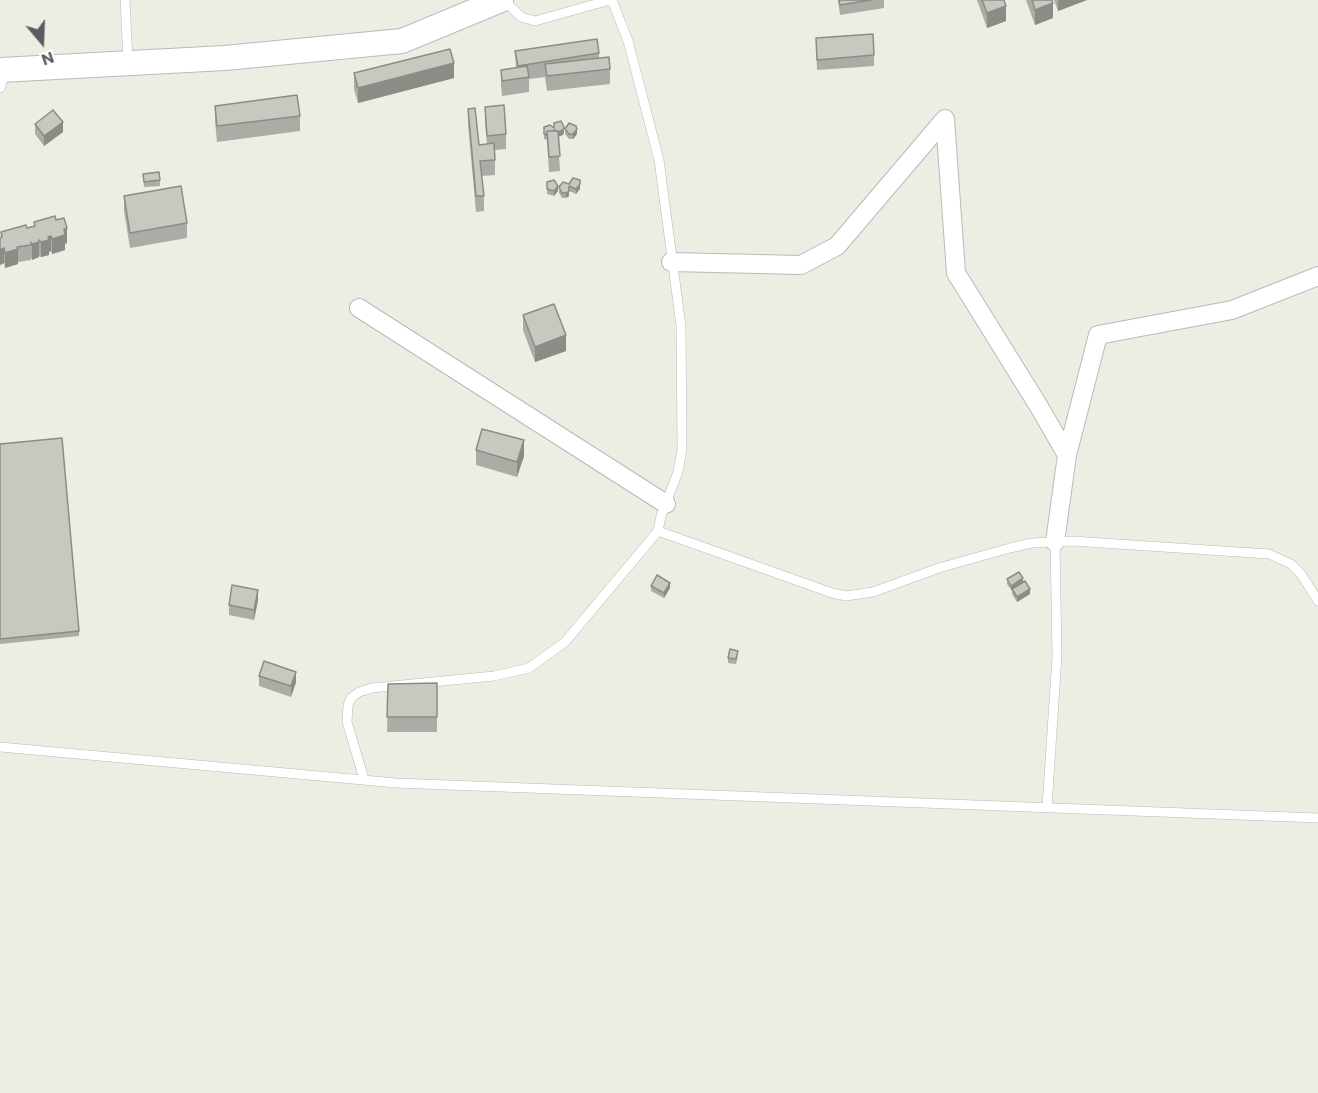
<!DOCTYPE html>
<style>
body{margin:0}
#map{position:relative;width:1318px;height:1093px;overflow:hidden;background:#edede4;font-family:Commissioner,sans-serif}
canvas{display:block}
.north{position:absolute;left:12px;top:12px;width:60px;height:60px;-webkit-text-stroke:4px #fff;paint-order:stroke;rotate:161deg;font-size:16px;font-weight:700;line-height:24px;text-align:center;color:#5c5d63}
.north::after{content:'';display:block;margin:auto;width:21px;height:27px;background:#5c5d63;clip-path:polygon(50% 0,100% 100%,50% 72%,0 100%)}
</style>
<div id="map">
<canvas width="1318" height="1093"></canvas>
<div class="north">N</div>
</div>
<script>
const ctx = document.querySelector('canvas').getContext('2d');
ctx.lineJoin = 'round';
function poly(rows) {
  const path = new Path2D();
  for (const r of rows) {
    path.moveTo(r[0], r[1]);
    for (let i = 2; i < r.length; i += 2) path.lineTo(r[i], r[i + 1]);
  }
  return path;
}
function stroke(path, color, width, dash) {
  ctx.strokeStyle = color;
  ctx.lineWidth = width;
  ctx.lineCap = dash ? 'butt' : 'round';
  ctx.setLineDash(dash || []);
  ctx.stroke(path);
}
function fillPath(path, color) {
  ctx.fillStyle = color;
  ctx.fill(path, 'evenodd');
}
const lane = poly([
 [125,0,128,61],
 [504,0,521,17,535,21,610,0],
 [612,0,628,41,659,160,681,326,682,449,678,472,661,516,658,531],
 [0,88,5,73],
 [0,747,396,783,1318,818],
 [364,779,347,722,348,705,351,698,359,692,372,688,494,676,529,668,565,642,658,531,832,593,846,596,873,592,939,568,1010,548,1032,543,1072,541,1269,554,1291,564,1301,574,1318,601],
 [1047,807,1057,656,1055,542]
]);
const street = poly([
 [671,262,801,265,837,246,945,119,956,273,1038,405,1067,455,1055,542],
 [359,308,666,504],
 [1067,455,1098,335,1232,310,1318,276]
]);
const secondary = poly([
 [0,70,225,58,402,41,501,0]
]);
stroke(lane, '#b9b9be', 10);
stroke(street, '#b9b9be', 20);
stroke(secondary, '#b9bac0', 26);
stroke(lane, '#fff', 9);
stroke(street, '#fff', 18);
stroke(secondary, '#fff', 24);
fillPath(poly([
 [838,0,884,0,884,8,840,15],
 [977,0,1004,0,1006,21,987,28],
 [1026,0,1052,0,1053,18,1035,25],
 [1054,0,1087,0,1058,11],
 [816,38,874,55,874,66,817,70],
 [515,51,599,53,599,58,610,69,610,84,547,91,545,77,529,79,529,92,502,96,501,85,501,70,516,68],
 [354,73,454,78,358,103,354,89],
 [215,106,300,116,300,131,217,142,215,121],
 [485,107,506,134,506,149,495,150,495,175,482,176,484,196,484,211,476,212,468,124,468,109,479,145,487,144,485,122],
 [35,124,63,132,44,146,35,134],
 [544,127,554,128,564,132,563,135,558,137,560,171,549,172,547,140,544,139],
 [565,129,577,134,573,139,569,139,565,134],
 [143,174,160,180,160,186,144,187],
 [563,182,580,189,576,194,569,191,569,196,566,198,562,198,559,193,559,187],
 [547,189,558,191,554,196,547,194],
 [124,196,187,223,187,238,130,248,124,211],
 [56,220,67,243,65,244,65,250,52,254,51,251,49,252,49,255,41,257,39,256,39,257,32,260,31,257,31,260,18,262,18,264,5,268,4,263,0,265,1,232,27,228,34,226,34,222],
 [523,315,566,351,535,362,523,330],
 [0,444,79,631,79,636,0,644],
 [476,450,524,456,517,477,476,465],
 [1007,579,1023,582,1030,594,1017,602,1012,594,1012,591,1007,584],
 [651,586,670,588,664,598,651,591],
 [258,600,254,620,229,615,229,605],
 [738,656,736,664,728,663,728,658],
 [259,676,296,682,291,697,259,686],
 [437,683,437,732,387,732,388,684]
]), '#acaba5');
fillPath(poly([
 [1058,0,1087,0,1058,11],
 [1053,3,1053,18,1035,25,1035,10],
 [1006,6,1006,21,987,28,987,13],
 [454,63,454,78,358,103,358,88],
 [63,122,63,132,44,146,44,136],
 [564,127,564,132,563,135,557,137,557,132],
 [577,129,577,134,573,139,573,134],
 [580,184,580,189,576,194,576,189],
 [558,186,558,191,554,196,554,191],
 [569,186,569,196,566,198,566,193],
 [67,228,67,243,65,244,65,250,52,254,52,239,64,229],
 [51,236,51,251,49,252,49,255,41,257,41,242,48,237],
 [39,242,39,257,32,260,32,244],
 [4,248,4,263,0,265,0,250],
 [18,249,18,264,5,268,5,253],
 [566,335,566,351,535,362,535,347],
 [524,440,524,456,517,477,517,462],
 [1023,578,1023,584,1012,589,1011,591,1011,586],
 [670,583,670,588,664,598,664,593],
 [1030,589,1030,594,1017,602,1017,597],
 [258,590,258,600,254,620,254,610],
 [296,672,296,682,291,697,291,686]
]), '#8c8b86');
const building = poly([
 [839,0,871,0,840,5,839,0],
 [982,0,1004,0,1006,6,987,13,982,0],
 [1032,0,1052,0,1053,3,1035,10,1032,0],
 [873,34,874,55,817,60,816,38,873,34],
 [597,39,599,53,518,66,515,51,597,39],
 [450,49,454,63,358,88,354,73,450,49],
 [609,57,610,69,547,76,545,64,609,57],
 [527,66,529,77,502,81,501,70,527,66],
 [297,95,300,116,217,126,215,106,297,95],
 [504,105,506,134,487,136,485,107,504,105],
 [475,108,479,145,494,143,495,160,480,161,484,196,476,196,468,109,475,108],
 [53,110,63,122,44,136,35,124,53,110],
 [561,121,564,127,563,130,558,132,558,131,554,130,554,131,547,131,547,135,544,134,544,127,550,125,554,128,554,123,561,121],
 [569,123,576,126,577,129,573,134,569,134,565,129,569,123],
 [547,131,558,131,560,156,549,157,547,131],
 [159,172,160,180,144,182,143,174,159,172],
 [573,178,580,180,580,184,576,189,569,186,569,191,566,193,562,193,559,187,563,182,569,184,573,178],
 [554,180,558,186,554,191,547,189,547,182,554,180],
 [181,186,187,223,130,233,124,196,181,186],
 [55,216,56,220,64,218,67,228,64,229,65,235,52,239,51,236,48,237,49,240,41,242,39,240,39,242,32,244,31,242,31,245,17,247,18,249,5,253,4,248,0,250,0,238,2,237,1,232,26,225,27,228,35,226,34,222,55,216],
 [554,304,566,335,535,347,523,315,554,304],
 [482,429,524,440,517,462,476,450,482,429],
 [62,438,79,631,0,639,0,444,62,438],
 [1019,572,1023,578,1011,586,1007,579,1019,572],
 [657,575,670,583,664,593,651,586,657,575],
 [1025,581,1030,589,1017,597,1012,589,1025,581],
 [232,585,258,590,254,610,229,605,232,585],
 [730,649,738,651,736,659,728,658,730,649],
 [264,661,296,672,291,686,259,676,264,661],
 [437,683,437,717,387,717,388,684,437,683]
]);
fillPath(building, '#c8c7c0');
stroke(building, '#8c8b86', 1.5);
</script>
